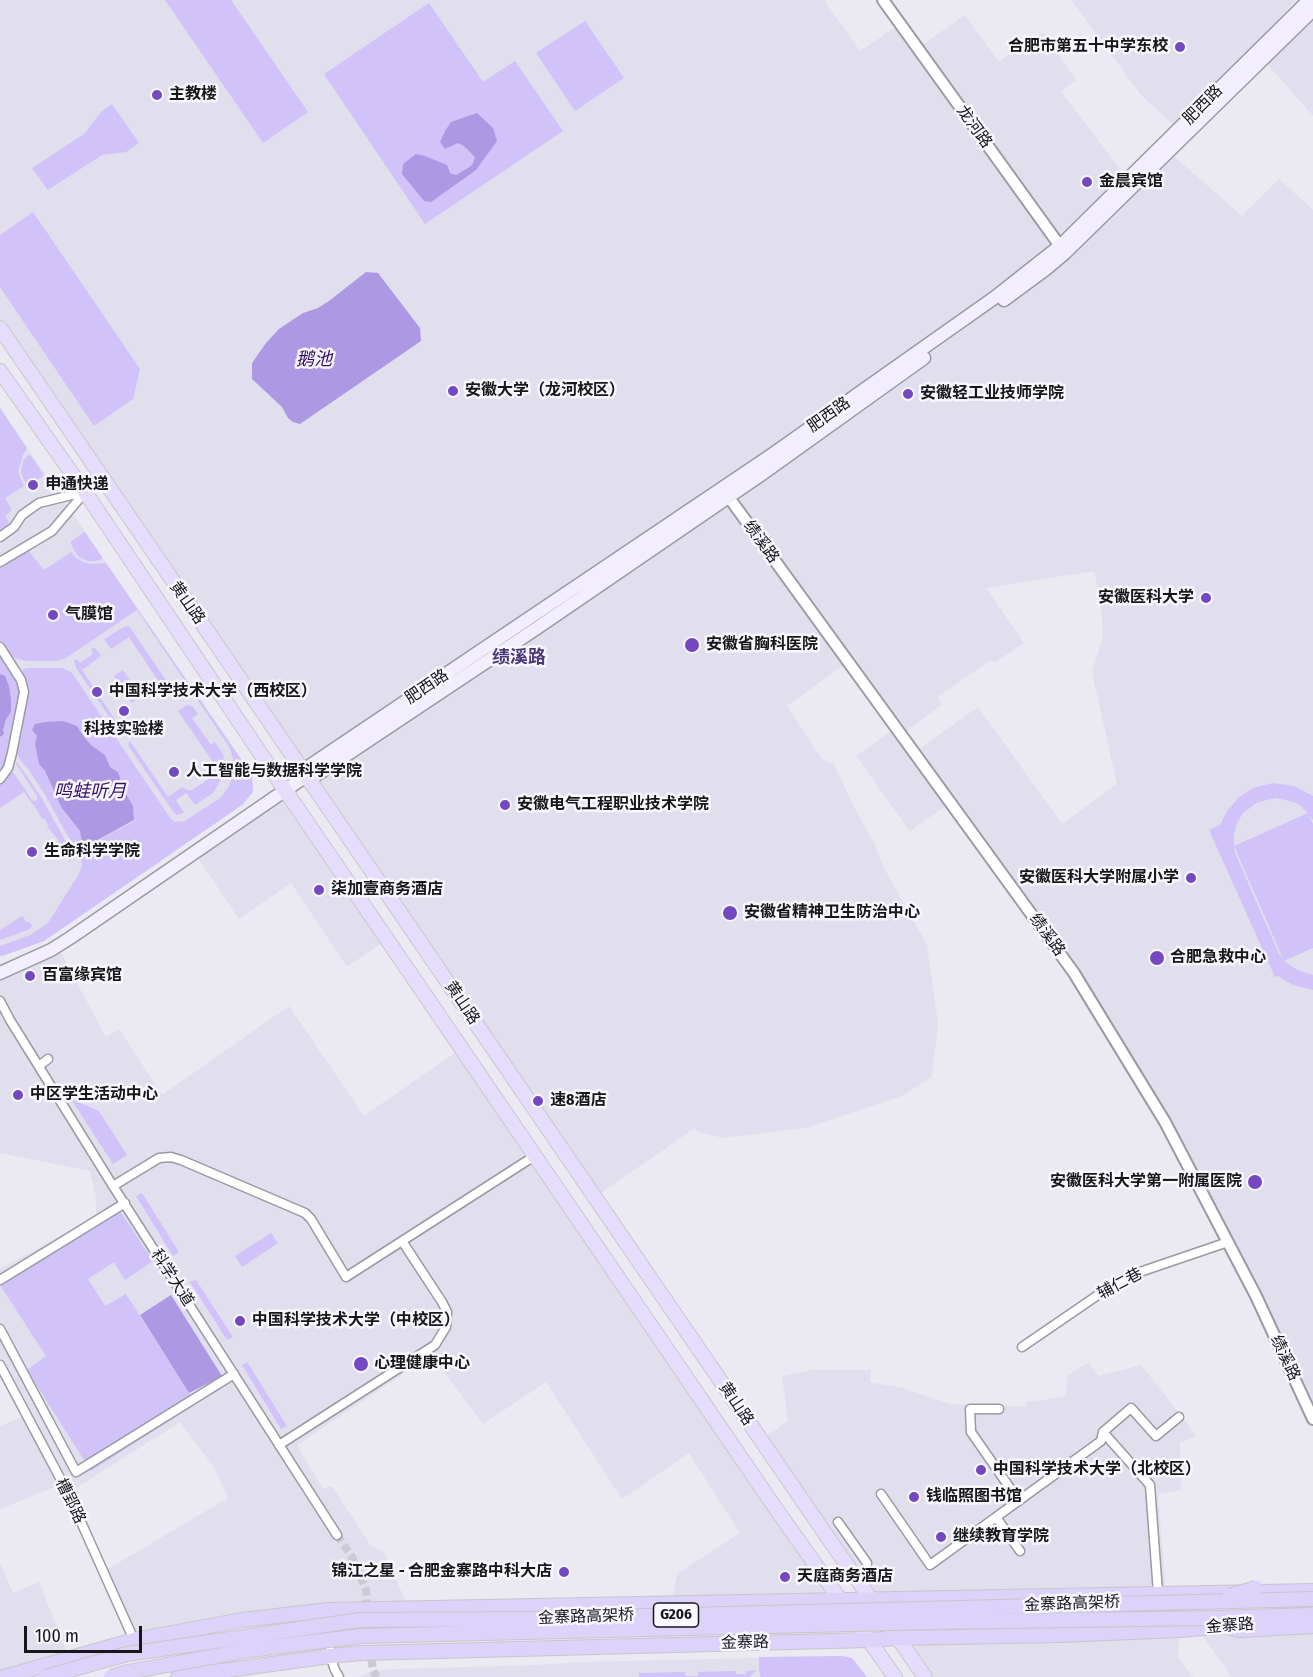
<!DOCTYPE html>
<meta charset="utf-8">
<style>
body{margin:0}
#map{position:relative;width:1313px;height:1677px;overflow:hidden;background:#ebe9f2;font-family:"Fira Sans Condensed",sans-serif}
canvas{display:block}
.scale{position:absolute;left:24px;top:1626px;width:118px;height:27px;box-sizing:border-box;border:3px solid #171619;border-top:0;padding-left:8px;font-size:18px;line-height:21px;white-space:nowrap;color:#171619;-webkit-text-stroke:4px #f8f6fe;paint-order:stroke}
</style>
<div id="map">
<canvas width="1313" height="1677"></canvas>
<div class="scale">100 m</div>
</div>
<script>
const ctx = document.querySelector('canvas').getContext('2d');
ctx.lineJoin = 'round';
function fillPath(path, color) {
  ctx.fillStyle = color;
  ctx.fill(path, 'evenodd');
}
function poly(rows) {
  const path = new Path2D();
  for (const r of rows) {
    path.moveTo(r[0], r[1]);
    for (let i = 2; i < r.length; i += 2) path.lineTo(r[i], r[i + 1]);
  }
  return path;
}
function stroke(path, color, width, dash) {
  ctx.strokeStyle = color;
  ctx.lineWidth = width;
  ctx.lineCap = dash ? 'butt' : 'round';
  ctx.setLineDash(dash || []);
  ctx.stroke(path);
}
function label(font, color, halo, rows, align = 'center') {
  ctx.font = font + ' "Fira Sans Condensed","Noto Sans SC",sans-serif';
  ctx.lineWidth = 5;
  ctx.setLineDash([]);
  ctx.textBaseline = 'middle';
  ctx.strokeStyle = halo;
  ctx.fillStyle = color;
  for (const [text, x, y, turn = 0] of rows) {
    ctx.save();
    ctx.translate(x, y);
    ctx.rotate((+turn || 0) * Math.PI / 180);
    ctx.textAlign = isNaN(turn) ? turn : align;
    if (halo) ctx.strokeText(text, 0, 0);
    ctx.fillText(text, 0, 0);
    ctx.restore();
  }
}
fillPath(poly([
 [0,0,824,0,860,51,900,24,918,48,965,15,999,62,1043,32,1076,80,1061,92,1128,179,994,298,302,771,0,328],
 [1071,0,1296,0,1210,98,1178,129,1141,95],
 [1313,10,1313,116,1263,59],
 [1168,151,1242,216,1279,179,1313,210,1313,1405,1308,1408,1165,1122,1074,973,951,802,910,831,856,756,897,727,848,662,787,706,822,759,834,764,854,807,875,845,885,870,927,945,938,1024,932,1076,904,1095,805,1128,723,1138,699,1132,695,1128,595,1197,309,780,762,474,1003,301],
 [1094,571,1101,605,1103,638,1092,672,1117,784,1062,824,978,707,915,752,903,734,942,704,937,697,991,660,994,663,1024,643,986,588],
 [0,408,252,775,253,792,242,805,44,941,0,957],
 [285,790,387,939,347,967,291,883,239,919,194,852],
 [57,946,106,1037,119,1029,162,1095,289,1006,364,1116,462,1048,841,1600,671,1604,677,1574,740,1533,689,1453,622,1499,546,1382,483,1424,431,1355,297,1445,323,1489,332,1486,371,1546,384,1552,409,1609,359,1609,134,1640,103,1572,228,1498,214,1467,180,1422,68,1493,62,1484,0,1509,0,1426,27,1415,0,1365,0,1269,96,1216,96,1197,90,1171,0,1153,0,973],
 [1088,1363,1099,1376,1141,1365,1197,1436,1180,1443,1181,1490,1158,1494,1166,1593,870,1600,761,1440,788,1421,782,1376,812,1370,871,1370,870,1382,903,1388,950,1404,1025,1407,1026,1402,1065,1397,1068,1375],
 [0,1563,13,1593,39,1582,69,1658,0,1677],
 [1313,1621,1313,1677,1232,1677,1197,1629],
 [1179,1630,1178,1657,1193,1677,925,1677,899,1638],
 [842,1656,852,1658,867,1677,361,1677,370,1671,397,1669,537,1665,581,1662]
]), '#e1deee');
fillPath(poly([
 [165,0,231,0,308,112,263,143],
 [429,3,483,82,515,61,563,131,425,224,324,74],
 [585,21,624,78,575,111,536,53],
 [112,104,139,143,126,152,102,155,48,190,32,168,84,134,101,112],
 [33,212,140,369,133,399,94,426,0,287,0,235],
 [0,408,27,448,23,455,18,472,24,486,5,498,12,510,5,516,9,522,7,528,0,533],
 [28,455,31,456,43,474,43,476,28,486,24,480,21,472,23,461],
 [85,532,102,557,102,559,96,561,88,561,79,557,74,550,70,542],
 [27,549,44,570,71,552,76,558,83,562,90,564,106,563,252,775,253,792,242,805,44,941,2,956,0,955,0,946,30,935,48,923,79,874,82,865,80,858,44,793,28,769,20,760,16,750,27,699,28,691,21,673,23,669,29,668,63,668,72,673,171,819,175,822,185,821,220,798,228,788,233,776,234,763,230,748,137,610,66,658,58,661,27,661,10,657,0,641,0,566],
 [35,724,77,726,82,734,91,745,105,755,110,767,118,772,125,792,133,806,134,821,84,848,80,831,61,807,45,771,39,764,35,744,37,736,32,730],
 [129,626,170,686,170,688,165,691,129,637,111,649,104,639,124,627],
 [93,648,95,648,101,656,82,670,120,727,118,728,117,728,76,668,74,661,76,659,80,663,93,654,91,649],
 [0,654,18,680,21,695,5,765,0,774],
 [123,670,141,697,132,703,114,676],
 [187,705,192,706,198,714,192,718,211,745,215,742,224,756,223,760,192,781,215,765,178,711],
 [130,741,168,797,182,787,187,790,192,790,221,771,224,775,213,793,195,805,186,793,176,800,184,813,177,815,174,813,129,747,128,744],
 [17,762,41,797,74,856,70,862,57,842,59,841,47,826,48,825,44,818,42,819,34,805,33,805,24,792,0,808,0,784,7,778,10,772,14,773,32,800,34,801,37,800,37,796,16,764],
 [1273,783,1294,786,1313,796,1313,820,1309,815,1313,824,1313,948,1284,961,1297,970,1313,975,1313,990,1293,985,1278,976,1275,977,1209,830,1220,825,1227,811,1239,797,1253,788],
 [1276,798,1294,802,1300,805,1308,813,1234,846,1234,834,1237,823,1243,813,1258,802],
 [1234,848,1235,848,1283,959,1279,954,1236,855],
 [22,916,27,923,29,921,32,926,30,929,0,940,0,930],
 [71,1099,99,1111,127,1155,113,1164],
 [142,1193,179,1252,173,1256,136,1196],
 [120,1211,153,1261,125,1280,114,1262,88,1279,105,1306,126,1294,196,1404,91,1471,27,1370,46,1356,0,1285,0,1282],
 [271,1233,278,1243,242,1267,235,1256],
 [196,1280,233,1337,227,1340,190,1282],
 [247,1362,287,1426,281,1429,242,1365],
 [842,1656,852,1658,867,1677,761,1677,759,1672,759,1657],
 [756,1670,750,1677,639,1677,639,1673,685,1672,685,1676,698,1676,698,1672,735,1671,736,1674,745,1674,746,1671]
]), '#d1c3f9');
fillPath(poly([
 [477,113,493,128,497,141,476,170,431,202,424,201,402,174,403,164,416,154,425,156,447,165,450,173,456,175,468,168,473,164,475,157,464,146,458,143,445,149,440,142,445,131,451,122],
 [366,272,378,273,420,328,421,341,300,424,293,422,288,418,282,407,252,379,252,363,266,343,279,329,303,313,318,308,329,301],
 [0,674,5,676,9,686,11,700,11,712,6,719,3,730,4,734,0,737],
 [63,721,77,726,82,734,91,745,105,755,110,767,118,772,125,792,133,806,134,820,83,848,80,831,61,807,45,771,39,764,35,744,37,736,32,730,35,724,45,722],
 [171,1295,222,1376,189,1393,140,1315]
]), '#ad98e4');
stroke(poly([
 [337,1535,352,1557,366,1590,371,1657,373,1671,377,1677]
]), '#cbc9d1', 8, [8, 4]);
const minor = poly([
 [0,537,14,527,22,515,39,503,84,492],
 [0,562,52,531,85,492,102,480],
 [0,647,21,680,24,692,12,753,8,768,0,779],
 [0,1001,10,1020,113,1186,337,1535],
 [39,1066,48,1059],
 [113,1186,159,1158,171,1157,181,1160,305,1213,311,1219,346,1277,536,1155],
 [0,1280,125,1203],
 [0,1329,76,1472,234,1374],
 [1022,1347,1114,1284,1134,1274,1228,1242],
 [0,1365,68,1493,134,1640],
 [999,1409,970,1409,971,1432,1019,1501],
 [1103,1432,1150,1485,1158,1593],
 [279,1445,435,1345,446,1327,447,1312,442,1302,402,1241],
 [881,1494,930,1565,1101,1441,1103,1432,1131,1408,1156,1436,1179,1417],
 [996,1517,1020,1551],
 [838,1522,867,1563],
 [330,1637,330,1656,335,1670,339,1677]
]);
const tertiary = poly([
 [883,0,1065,253],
 [725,492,1074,973,1165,1122,1256,1296,1313,1419]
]);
const secondary = poly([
 [1004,300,1046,269,1065,253,1313,10],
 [302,771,773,454,994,298,1060,246,1309,0],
 [309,780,537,628,762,474,924,358],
 [0,973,51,950,70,938,306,776]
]);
const primary = poly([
 [0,328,824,1532,925,1677],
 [0,371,85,492,285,790,776,1509,895,1677]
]);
const trunk = poly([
 [4,1677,134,1640,242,1620,328,1610,1313,1591],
 [178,1677,330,1656,361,1653,870,1640,899,1638,1059,1635,1179,1630,1229,1626]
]);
stroke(minor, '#9b99a1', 11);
stroke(tertiary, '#9b99a1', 14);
stroke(secondary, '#9b99a1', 15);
stroke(primary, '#c7c7c8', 16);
stroke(trunk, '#c7c7c8', 16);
stroke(minor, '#fff', 8);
stroke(tertiary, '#fff', 10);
stroke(secondary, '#f2eefd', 12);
stroke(primary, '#e5ddfb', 14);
stroke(trunk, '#dcd2fa', 14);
const trunkBridge = poly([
 [1229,1596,1256,1588],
 [1213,1619,1234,1629,1241,1630,1313,1626],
 [45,1677,127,1654,360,1620,528,1619,1313,1599],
 [111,1677,128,1672,250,1650,361,1636,934,1622,1211,1618,1313,1615]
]);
stroke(trunkBridge, '#c7c7c8', 16, []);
stroke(trunkBridge, '#dcd2fa', 14);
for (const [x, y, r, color] of [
 [1180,47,6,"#7448c0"],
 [157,95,6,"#7448c0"],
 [1087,182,6,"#7448c0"],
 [453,391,6,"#7448c0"],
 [908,394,6,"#7448c0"],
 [33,485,6,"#7448c0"],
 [1206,598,6,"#7448c0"],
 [53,615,6,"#7448c0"],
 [692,645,8,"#7448c0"],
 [97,692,6,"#7448c0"],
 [124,711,6,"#7448c0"],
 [174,772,6,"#7448c0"],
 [505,805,6,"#7448c0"],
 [32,852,6,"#7448c0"],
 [1191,878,6,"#7448c0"],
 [319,890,6,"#7448c0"],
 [730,913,8,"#7448c0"],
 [1157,958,8,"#7448c0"],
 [30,976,6,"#7448c0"],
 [18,1095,6,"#7448c0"],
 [538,1101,6,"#7448c0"],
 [1255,1182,8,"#7448c0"],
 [240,1321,6,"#7448c0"],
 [361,1364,8,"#7448c0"],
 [981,1470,6,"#7448c0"],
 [914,1497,6,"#7448c0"],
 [941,1537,6,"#7448c0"],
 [564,1572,6,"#7448c0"],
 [785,1577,6,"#7448c0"]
]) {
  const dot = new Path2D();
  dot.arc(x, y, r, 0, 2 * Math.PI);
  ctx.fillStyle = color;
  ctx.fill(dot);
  stroke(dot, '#f8f6fe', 2);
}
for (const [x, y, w] of [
 [676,1615,45]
]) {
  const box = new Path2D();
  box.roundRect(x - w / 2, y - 12, w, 24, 4.5);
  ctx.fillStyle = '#f8f6fe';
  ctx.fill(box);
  stroke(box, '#171619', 1.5);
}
label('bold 15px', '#171619', null, [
 ["G206",676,1615]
]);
label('bold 16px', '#171619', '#f8f6fe', [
 ["合肥市第五十中学东校",1168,47,"right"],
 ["主教楼",169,95],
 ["金晨宾馆",1099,182],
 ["安徽大学（龙河校区）",465,391],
 ["安徽轻工业技师学院",920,394],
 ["申通快递",45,485],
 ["安徽医科大学",1194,598,"right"],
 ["气膜馆",65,615],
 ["安徽省胸科医院",706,645],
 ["中国科学技术大学（西校区）",109,692],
 ["科技实验楼",124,730,"center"],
 ["人工智能与数据科学学院",186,772],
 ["安徽电气工程职业技术学院",517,805],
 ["生命科学学院",44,852],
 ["安徽医科大学附属小学",1179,878,"right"],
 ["柒加壹商务酒店",331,890],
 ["安徽省精神卫生防治中心",744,913],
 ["合肥急救中心",1170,958],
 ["百富缘宾馆",42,976],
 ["中区学生活动中心",30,1095],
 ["速8酒店",550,1101],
 ["安徽医科大学第一附属医院",1242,1182,"right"],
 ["中国科学技术大学（中校区）",252,1321],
 ["心理健康中心",374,1364],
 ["中国科学技术大学（北校区）",993,1470],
 ["钱临照图书馆",926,1497],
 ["继续教育学院",953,1537],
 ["锦江之星 - 合肥金寨路中科大店",552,1572,"right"],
 ["天庭商务酒店",797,1577]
], 'left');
label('16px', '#171619', '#f8f6fe', [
 ["肥西路",1203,105,-45],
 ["龙河路",974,127,54],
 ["肥西路",829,415,-35],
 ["绩溪路",761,542,54],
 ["黄山路",187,603,55],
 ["肥西路",427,687,-34],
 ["绩溪路",1047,935,54],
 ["黄山路",462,1003,56],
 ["科学大道",172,1278,57],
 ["辅仁巷",1120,1284,-28],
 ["绩溪路",1285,1358,65],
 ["黄山路",736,1404,56],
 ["槽郢路",70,1501,64],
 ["金寨路高架桥",1072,1604,-2],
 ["金寨路高架桥",586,1617,-2],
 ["金寨路",1230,1626,-4],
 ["金寨路",745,1643,-1]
]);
label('italic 18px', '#350e67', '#f8f6fe', [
 ["鹅池",314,360],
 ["鸣蛙听月",90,792]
]);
label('bold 18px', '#4c3875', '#f8f6fe', [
 ["绩溪路",519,658]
]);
</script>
